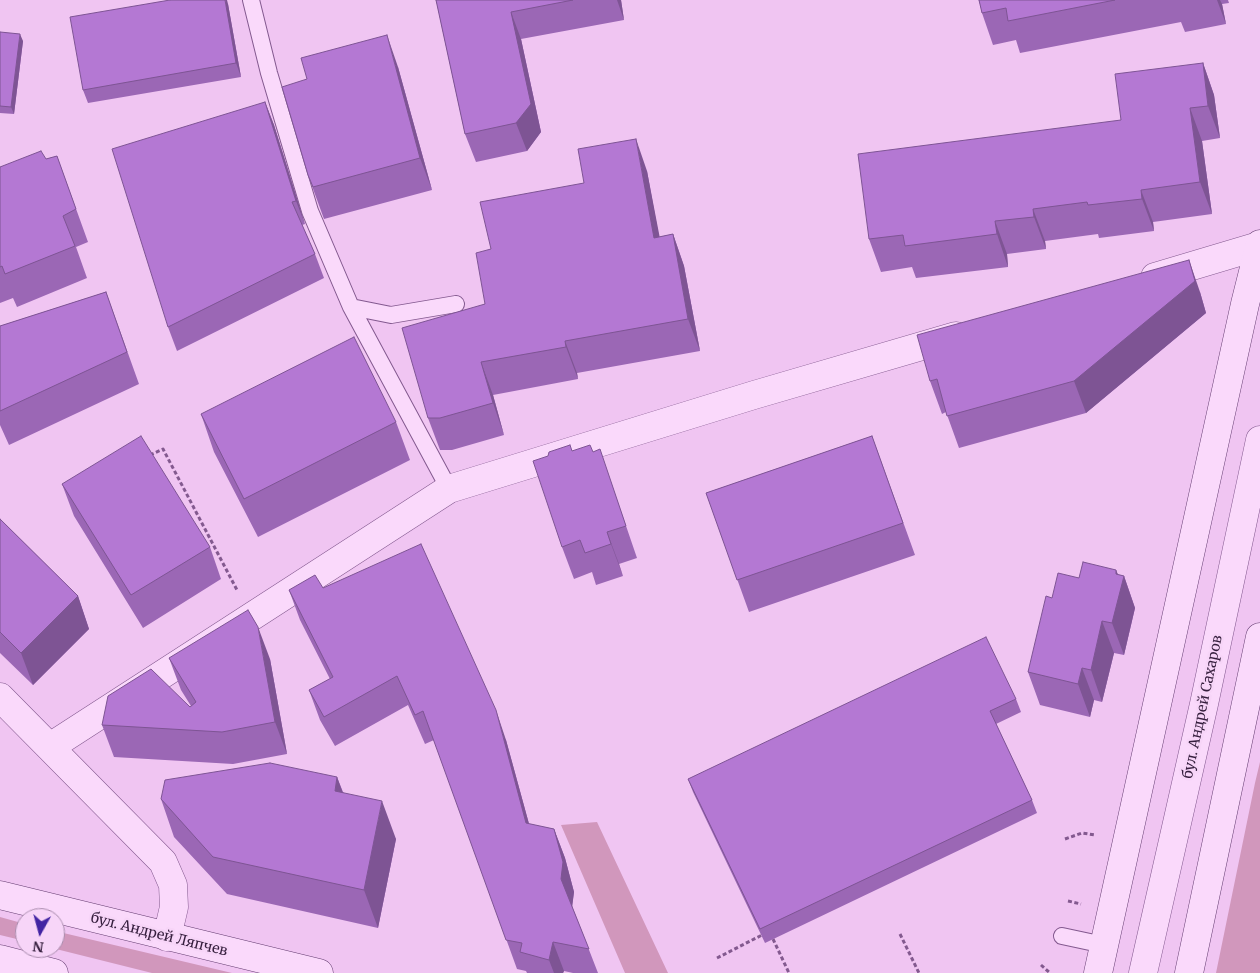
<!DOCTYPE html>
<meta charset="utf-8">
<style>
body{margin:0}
#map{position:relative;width:1260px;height:973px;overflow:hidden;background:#f0c5f2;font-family:Merriweather,serif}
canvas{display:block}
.north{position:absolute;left:15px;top:908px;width:50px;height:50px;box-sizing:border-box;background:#f7d5f8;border:1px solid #a98cad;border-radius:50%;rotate:187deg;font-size:14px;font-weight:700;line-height:20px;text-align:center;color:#351e3d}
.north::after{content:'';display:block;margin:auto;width:18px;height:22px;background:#4224a3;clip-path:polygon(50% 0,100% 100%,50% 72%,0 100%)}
</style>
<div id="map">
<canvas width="1260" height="973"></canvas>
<div class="north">N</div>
</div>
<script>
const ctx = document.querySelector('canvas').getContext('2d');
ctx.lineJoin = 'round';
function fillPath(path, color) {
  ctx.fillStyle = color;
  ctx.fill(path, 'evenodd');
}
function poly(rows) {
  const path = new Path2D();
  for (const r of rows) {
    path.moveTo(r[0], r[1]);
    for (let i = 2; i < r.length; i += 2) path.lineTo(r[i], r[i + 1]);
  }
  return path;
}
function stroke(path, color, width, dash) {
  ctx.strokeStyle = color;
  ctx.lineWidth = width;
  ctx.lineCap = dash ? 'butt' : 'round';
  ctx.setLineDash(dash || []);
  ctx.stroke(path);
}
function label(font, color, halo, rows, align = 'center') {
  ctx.font = font + ' Merriweather,serif';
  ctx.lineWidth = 5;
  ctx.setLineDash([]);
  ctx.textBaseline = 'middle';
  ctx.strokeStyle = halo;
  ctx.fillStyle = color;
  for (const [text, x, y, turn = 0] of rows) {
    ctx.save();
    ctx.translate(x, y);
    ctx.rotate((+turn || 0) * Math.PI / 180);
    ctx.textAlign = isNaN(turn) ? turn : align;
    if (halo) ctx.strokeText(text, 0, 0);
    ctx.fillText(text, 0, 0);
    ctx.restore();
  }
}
fillPath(poly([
 [1260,762,1260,973,1216,973,1255,783],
 [597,822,668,973,625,973,561,825],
 [0,917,25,924,25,941,0,935],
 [55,931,232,973,152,973,52,948,55,948]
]), '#d197bc');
const service = poly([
 [251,0,269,73,310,211,351,307,449,489],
 [351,307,391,315,456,304],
 [1062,936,1104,945]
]);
const minor = poly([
 [1155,277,1259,246],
 [0,697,163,862,173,885,174,907,167,937],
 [50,747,449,489,754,395,956,336]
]);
const tertiary = poly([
 [1143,973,1204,704,1260,440]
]);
const secondary = poly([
 [0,895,319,973],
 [0,959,54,973],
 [1098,973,1245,304,1260,244],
 [1189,973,1260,637]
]);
stroke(service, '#83598f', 18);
stroke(minor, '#83598f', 29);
stroke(tertiary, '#83598f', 29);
stroke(secondary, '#633c70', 29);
stroke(poly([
 [150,455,163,449,237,590],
 [1065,839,1082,833,1095,835],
 [1068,901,1081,904],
 [900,934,919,973],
 [773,939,789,973],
 [717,958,762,935],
 [1041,965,1050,973]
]), '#83598f', 3, [4, 2.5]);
stroke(service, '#fad9fb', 16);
stroke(minor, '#fad9fb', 28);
stroke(tertiary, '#fad9fb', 28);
stroke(secondary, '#fad9fb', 28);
fillPath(poly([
 [436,0,621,0,624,20,521,39,541,132,527,151,476,162,465,134],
 [979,0,1228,0,1229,3,1222,4,1226,24,1185,32,1181,22,1020,53,1016,40,993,45,982,13],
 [228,4,241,77,88,103,83,90],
 [0,32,23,41,14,114,0,113],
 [1203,63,1214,95,1220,138,1202,141,1212,214,1153,222,1154,231,1099,238,1098,234,1045,241,1046,249,1007,254,1008,267,916,278,912,267,881,272,869,239,1121,120],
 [398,67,432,190,324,219,308,175],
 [265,102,274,125,305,224,302,225,315,254,324,278,177,351,168,327],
 [57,156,88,242,76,247,87,278,17,307,13,298,0,303,0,167,46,159],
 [647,171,659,237,673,234,684,266,700,351,577,373,578,379,493,395,504,435,452,450,440,450,428,418,485,304,491,249],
 [106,292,139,384,9,445,0,425,0,326],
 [1200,292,1206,313,1086,413,959,448,946,412,942,414,930,381],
 [201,414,396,422,410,460,258,537,214,452],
 [872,436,915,555,749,612,706,493],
 [572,451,593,452,611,482,637,558,619,564,623,576,596,585,592,572,574,579,562,547],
 [62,484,210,547,221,579,143,628,74,516],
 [0,519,78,596,89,629,33,685,0,653],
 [1116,570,1118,575,1124,576,1135,608,1124,655,1114,653,1102,702,1094,700,1090,717,1040,705,1028,672,1052,598,1079,578],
 [323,588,506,740,529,824,554,829,565,858,574,892,572,906,598,973,573,973,564,971,563,973,527,973,526,971,517,969,434,740,425,744,408,705,335,746,320,720,309,690,330,679,300,620,289,590],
 [169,658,270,659,287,754,233,764,114,757,102,725,190,707,191,706,181,690],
 [1016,699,1021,712,996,724,1032,800,1037,813,765,943,693,792,688,779],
 [337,777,343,792,396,839,378,928,227,894,174,837,161,799]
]), '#9b67b5');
fillPath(poly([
 [225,0,227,0,228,4,241,77,236,63],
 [617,0,621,0,624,20],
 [1217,0,1220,0,1222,4,1226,24],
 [511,12,521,39,541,132,527,151,516,123],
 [20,34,23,41,14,114,11,107],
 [387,35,398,67,432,190,420,158],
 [1203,63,1214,95,1220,138,1208,106],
 [265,102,274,125,305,224,296,201],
 [1190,108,1202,141,1212,214,1200,182],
 [636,139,647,171,666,270,654,238],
 [1141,190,1153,222,1154,231,1142,199],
 [1033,209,1045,241,1046,249,1034,217],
 [995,221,1007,254,1008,267,997,234],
 [673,234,684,266,700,351,688,319],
 [1189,260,1200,292,1206,313,1086,413,1074,381],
 [565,341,577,373,578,379,566,347],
 [481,362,493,395,504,435,493,403],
 [607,532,619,564,623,576,611,544],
 [1116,570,1122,584,1124,576,1135,608,1124,655,1112,623],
 [78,596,89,629,33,685,21,653],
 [1102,621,1114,653,1102,702,1091,670],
 [258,627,270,659,287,754,275,722],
 [1082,668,1094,700,1090,717,1078,684],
 [496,710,506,740,537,853,526,823],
 [337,777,351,815,335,791],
 [382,801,396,839,378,928,364,890],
 [554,829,565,858,574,892,572,908,561,879],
 [553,942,564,971,563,973,554,973,549,960]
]), '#7e5494');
const building = poly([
 [170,0,225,0,236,63,83,90,70,17,170,0],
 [436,0,573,0,511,12,531,104,516,123,465,134,436,0],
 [979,0,1115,0,1008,21,1006,8,982,13,979,0],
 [0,32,20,34,11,107,0,106,0,32],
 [387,35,420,158,313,187,308,175,282,87,307,79,301,58,387,35],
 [1203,63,1208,106,1190,108,1200,182,1141,190,1142,199,1088,205,1087,202,1033,209,1034,217,995,221,997,234,905,246,903,235,869,239,858,154,1121,120,1115,74,1203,63],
 [265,102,296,201,292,202,315,254,168,327,112,149,265,102],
 [636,139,654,238,673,234,688,319,565,341,566,347,481,362,493,403,440,418,428,418,402,328,485,304,476,253,491,249,480,202,584,183,578,149,636,139],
 [41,151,46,159,57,156,76,209,63,216,75,246,5,274,2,266,0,267,0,167,41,151],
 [1189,260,1195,281,1074,381,947,416,937,379,930,381,917,335,1189,260],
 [106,292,127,352,0,411,0,326,106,292],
 [354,337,396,422,244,499,201,414,354,337],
 [141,436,210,547,131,595,62,484,141,436],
 [872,436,903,523,737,580,706,493,872,436],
 [570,445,572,451,590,445,593,452,600,449,626,526,607,532,611,544,585,553,580,540,562,547,533,461,548,456,549,452,570,445],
 [0,519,78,596,21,653,0,632,0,519],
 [421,544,496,710,526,823,554,829,563,862,561,879,589,949,553,942,549,960,520,952,522,943,506,940,423,711,415,715,397,676,324,717,309,690,333,677,289,590,315,575,323,588,421,544],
 [1083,562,1116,570,1116,574,1124,576,1112,623,1102,621,1091,670,1082,668,1078,684,1028,672,1046,596,1052,598,1058,573,1079,578,1083,562],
 [248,610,258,627,275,722,222,732,102,725,108,696,151,669,190,707,196,702,169,658,248,610],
 [986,637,1016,699,990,711,1032,800,760,929,688,779,986,637],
 [270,763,337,777,335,791,382,801,364,890,213,857,161,799,165,780,270,763]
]);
fillPath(building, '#b478d3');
stroke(building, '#7e5494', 1);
label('14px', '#351e3d', '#f7d5f8', [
 ["бул. Андрей Сахаров",1203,707,-78],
 ["бул. Андрей Ляпчев",159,935,14]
]);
</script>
